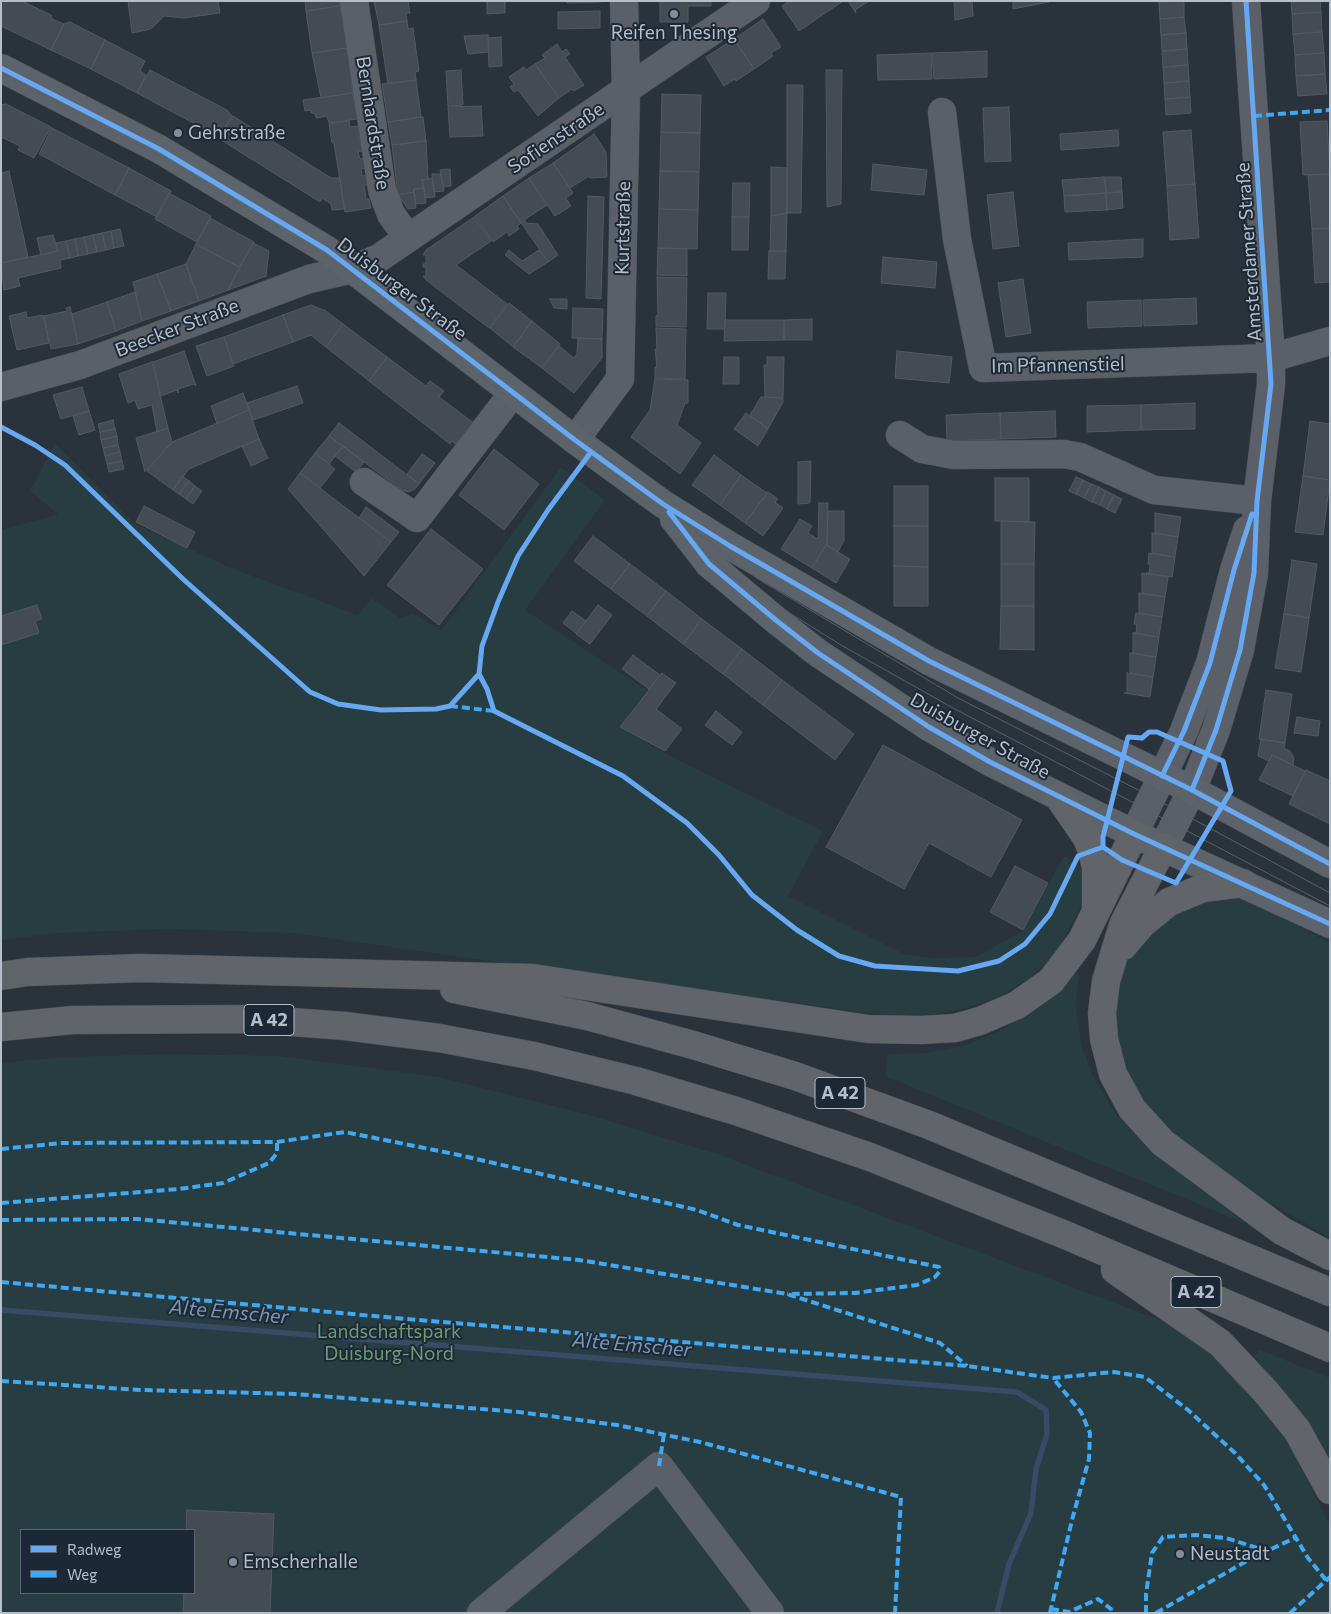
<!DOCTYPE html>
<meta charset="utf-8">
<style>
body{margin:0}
#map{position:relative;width:1331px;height:1614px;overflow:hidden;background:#2a323b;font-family:Commissioner,sans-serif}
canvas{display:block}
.frame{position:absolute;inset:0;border:2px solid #b5becb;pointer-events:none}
.legend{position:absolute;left:20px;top:1529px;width:175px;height:65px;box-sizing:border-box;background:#1d2836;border:1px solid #5a6472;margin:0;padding:6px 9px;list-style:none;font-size:15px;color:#b5becb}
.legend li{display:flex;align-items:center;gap:10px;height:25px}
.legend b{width:25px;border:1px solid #5a6472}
</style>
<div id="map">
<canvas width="1331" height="1614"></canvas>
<div class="frame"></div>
<ul class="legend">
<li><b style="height:6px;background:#66a8f1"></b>Radweg</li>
<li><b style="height:6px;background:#3fa9f5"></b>Weg</li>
</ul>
</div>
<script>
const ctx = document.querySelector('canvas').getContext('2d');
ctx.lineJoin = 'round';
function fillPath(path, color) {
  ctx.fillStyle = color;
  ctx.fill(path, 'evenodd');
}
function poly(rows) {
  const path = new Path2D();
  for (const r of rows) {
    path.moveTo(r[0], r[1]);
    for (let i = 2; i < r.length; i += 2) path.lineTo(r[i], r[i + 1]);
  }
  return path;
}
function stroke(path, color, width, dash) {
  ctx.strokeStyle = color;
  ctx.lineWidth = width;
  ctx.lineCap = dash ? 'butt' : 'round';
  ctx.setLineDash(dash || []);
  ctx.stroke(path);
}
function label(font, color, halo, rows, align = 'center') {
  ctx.font = font + ' Commissioner,sans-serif';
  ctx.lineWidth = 4;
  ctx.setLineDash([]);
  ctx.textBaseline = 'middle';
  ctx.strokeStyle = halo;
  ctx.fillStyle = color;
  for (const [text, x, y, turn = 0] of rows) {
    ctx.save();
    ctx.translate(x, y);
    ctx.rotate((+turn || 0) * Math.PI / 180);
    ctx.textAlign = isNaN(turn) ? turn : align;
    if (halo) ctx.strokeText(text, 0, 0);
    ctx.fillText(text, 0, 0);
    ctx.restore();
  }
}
fillPath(poly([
 [55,443,134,523,231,568,358,615,371,598,400,618,413,613,441,631,561,467,605,500,525,610,647,690,619,727,672,757,823,831,788,896,904,954,930,958,975,957,1023,931,1064,856,1088,871,1084,901,1056,953,1030,978,998,997,956,1011,920,1016,869,1013,538,968,294,933,168,929,57,933,1,940,1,530,58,514,30,491],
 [1226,893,1254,902,1330,943,1330,1238,1246,1188,1176,1137,1140,1100,1114,1043,1116,1003,1122,972,1139,941,1165,915],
 [1070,970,1079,975,1076,1004,1081,1045,1094,1078,1116,1114,1156,1156,1247,1224,885,1076,888,1054,924,1053,964,1046,1007,1027,1041,1000],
 [167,1054,280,1056,439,1077,593,1116,720,1155,1168,1323,1210,1354,1253,1397,1285,1436,1330,1526,1330,1613,1,1613,1,1063,64,1057],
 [21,1530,194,1530,194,1593,21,1593],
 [1260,1350,1330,1378,1330,1458,1306,1420,1254,1356]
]), '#273d41');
stroke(poly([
 [1,1310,1017,1392,1046,1410,1047,1434,1036,1469,1031,1513,1009,1564,997,1613]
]), '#364b65', 5.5);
const building = poly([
 [1,1,22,1,51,15,52,19,64,24,51,50,1,26,1,1],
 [128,1,218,1,220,13,184,18,164,16,151,29,132,33,128,1],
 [305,1,339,1,340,6,306,11,305,1],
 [374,1,408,1,410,13,406,13,407,21,379,25,374,1],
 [487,1,505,1,505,13,487,14,487,1],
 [567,1,601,1,601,2,567,3,567,1],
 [660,1,711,1,711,6,688,6,688,22,660,22,660,1],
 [789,1,843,1,799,31,782,6,789,1],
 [848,1,869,1,855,10,856,13,848,1],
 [954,1,972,1,973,16,955,20,954,1],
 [1013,1,1049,1,1049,2,1013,9,1013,1],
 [1184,1,1184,17,1160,19,1159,2,1184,1],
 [1291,1,1320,1,1321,12,1292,14,1291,1],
 [340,6,347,48,312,53,306,11,340,6],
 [600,11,600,28,558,29,558,12,600,11],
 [1321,12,1322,32,1293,34,1292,14,1321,12],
 [1184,17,1186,33,1161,35,1160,19,1184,17],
 [763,19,781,47,771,53,773,56,754,69,734,39,763,19],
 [407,21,408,29,413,28,419,71,415,72,416,80,388,84,379,25,407,21],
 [70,22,105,40,91,69,51,50,64,24,70,22],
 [1322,32,1324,53,1295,55,1293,34,1322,32],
 [1186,33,1187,49,1162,51,1161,35,1186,33],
 [488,35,489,52,468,54,464,36,488,35],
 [501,37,502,66,489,67,488,38,501,37],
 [734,39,754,69,736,81,735,79,724,86,706,57,734,39],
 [105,40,145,61,140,71,146,75,137,93,91,69,105,40],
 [557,44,562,52,566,49,570,54,565,57,584,85,574,91,572,89,559,98,535,64,545,58,542,55,557,44],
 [347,48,353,93,321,98,312,53,347,48],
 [1187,49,1188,65,1163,67,1162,51,1187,49],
 [987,51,987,77,934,79,932,53,987,51],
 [931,53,932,79,878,80,877,55,931,53],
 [1324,53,1325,74,1296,76,1295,55,1324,53],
 [535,64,559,98,538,116,518,90,514,92,510,87,514,84,509,77,524,67,526,70,535,64],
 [1188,65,1189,81,1164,83,1163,67,1188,65],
 [150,70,227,110,232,116,220,134,216,131,214,134,137,93,150,70],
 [461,70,463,105,448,106,446,71,461,70],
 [826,70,842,70,841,204,827,207,826,70],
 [1325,74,1327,94,1298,96,1296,76,1325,74],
 [416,80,421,117,388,122,382,84,416,80],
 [1189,81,1190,97,1165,99,1164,83,1189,81],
 [787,85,803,85,801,213,787,213,787,85],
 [353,93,357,119,329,123,327,116,316,118,315,113,311,113,311,110,305,111,303,100,353,93],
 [662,94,701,95,700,133,661,132,662,94],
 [1190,97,1191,113,1166,115,1165,99,1190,97],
 [6,104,51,127,34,158,18,150,20,146,1,137,1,105,6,104],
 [481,106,483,136,450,137,448,107,481,106],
 [1009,107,1011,161,985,162,983,108,1009,107],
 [233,116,331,178,340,178,344,209,332,210,331,204,322,198,320,202,218,138,233,116],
 [421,117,423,117,426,141,392,145,388,122,421,117],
 [349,121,350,127,358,126,362,151,358,152,360,159,364,158,365,168,361,169,362,176,366,175,367,185,364,185,366,199,369,199,371,208,345,212,334,143,332,143,329,124,349,121],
 [1327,121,1330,174,1303,175,1300,122,1327,121],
 [52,128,129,168,115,195,39,154,52,128],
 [1118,130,1119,146,1061,150,1060,134,1118,130],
 [1191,130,1195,184,1167,186,1163,132,1191,130],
 [661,132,700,133,699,172,660,171,661,132],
 [594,134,606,152,607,177,590,178,589,176,570,188,553,163,594,134],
 [426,141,428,179,422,180,424,188,414,189,414,192,398,195,392,145,426,141],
 [553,163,573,193,566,198,571,206,555,216,529,178,553,163],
 [873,164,927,170,924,195,871,190,873,164],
 [771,167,787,168,787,213,771,216,771,167],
 [129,168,171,191,157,217,115,195,129,168],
 [450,169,451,186,443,187,440,170,450,169],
 [9,171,28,257,1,263,1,173,9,171],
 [660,171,699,172,698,210,659,209,660,171],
 [432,174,441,174,444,191,434,192,432,174],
 [1330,174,1330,228,1312,229,1308,175,1330,174],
 [1104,177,1106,193,1064,196,1062,180,1104,177],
 [1105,177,1121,177,1122,192,1106,193,1105,177],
 [432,178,435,197,425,198,422,180,432,178],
 [529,178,547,205,524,220,526,223,538,224,558,255,548,262,503,196,529,178],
 [733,183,750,183,749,217,732,217,733,183],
 [1195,184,1199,238,1170,240,1167,186,1195,184],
 [424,188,426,203,416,204,414,189,424,188],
 [414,192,416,208,408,209,398,195,414,192],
 [1013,192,1019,246,993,249,987,195,1013,192],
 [1122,192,1123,208,1107,210,1106,193,1122,192],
 [169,193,211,216,197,242,155,219,169,193],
 [1106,193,1107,210,1065,212,1064,196,1106,193],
 [503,196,521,223,517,226,519,229,509,236,507,232,493,242,475,216,503,196],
 [588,196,604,197,601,299,586,298,588,196],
 [659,209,698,210,697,249,658,248,659,209],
 [787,213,786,251,770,251,771,216,787,213],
 [474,217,491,241,456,265,507,304,489,328,426,280,423,276,426,276,426,267,423,267,423,264,426,264,426,255,423,255,426,250,474,217],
 [732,217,749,217,748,250,732,250,732,217],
 [210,218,254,242,239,267,196,244,210,218],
 [1330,228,1330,282,1315,283,1312,229,1330,228],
 [120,229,124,246,114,248,111,231,120,229],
 [111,231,114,248,106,250,102,233,111,231],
 [102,233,106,250,97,252,93,235,102,233],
 [53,235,58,251,41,255,37,238,53,235],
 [93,235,97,252,88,254,84,237,93,235],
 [84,237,88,254,78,256,75,239,84,237],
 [75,239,78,256,70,258,66,241,75,239],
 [1143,239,1143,257,1069,260,1068,243,1143,239],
 [66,241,70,258,60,260,61,268,18,278,20,286,4,290,1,263,58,251,56,243,66,241],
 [253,243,269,251,266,276,228,290,253,243],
 [196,244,239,267,228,290,199,301,186,264,196,244],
 [658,248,687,249,687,276,657,275,658,248],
 [509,250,522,261,539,250,548,262,529,274,505,255,509,250],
 [769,251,786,251,785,279,768,279,769,251],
 [883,257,937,262,935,288,881,283,883,257],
 [186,264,199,301,171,311,157,274,186,264],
 [157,274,171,311,142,321,133,282,157,274],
 [657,277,687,278,686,327,656,326,656,316,658,315,657,277],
 [1023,279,1031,333,1006,337,998,283,1023,279],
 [135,292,142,321,116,331,107,302,135,292],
 [708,293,726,293,725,329,707,329,708,293],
 [1196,298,1197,324,1144,326,1143,300,1196,298],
 [550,299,567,299,567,309,554,308,550,299],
 [1141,300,1142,326,1088,328,1087,302,1141,300],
 [107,302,116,331,78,344,72,314,107,302],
 [509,303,532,321,513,347,490,328,509,303],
 [311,305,326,311,343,324,326,347,311,335,293,342,283,315,311,305],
 [70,307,78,344,51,349,44,316,67,311,66,308,70,307],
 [573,308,603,309,602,339,572,338,573,308],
 [26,312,27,318,43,315,49,343,17,350,9,316,26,312],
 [283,315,293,342,233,364,224,337,283,315],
 [812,319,812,340,784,340,784,320,812,319],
 [725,320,784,320,784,340,724,341,725,320],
 [532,321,560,344,542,368,513,347,532,321],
 [343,324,387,357,369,381,326,347,343,324],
 [656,328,686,329,685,379,655,378,655,367,657,367,655,349,657,349,656,328],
 [224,337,234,366,207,376,196,346,224,337],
 [578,338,602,339,602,358,574,393,542,368,559,346,574,358,577,354,578,338],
 [184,351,196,386,194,384,178,389,178,393,177,390,161,396,153,362,184,351],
 [897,351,952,357,949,383,895,378,897,351],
 [387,357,426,386,430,381,444,391,439,397,479,427,462,449,452,441,450,444,369,381,387,357],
 [724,357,739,357,739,384,723,384,724,357],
 [767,357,784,357,783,398,765,397,764,365,767,365,767,357],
 [152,362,168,428,157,432,152,405,138,409,135,400,128,403,119,374,152,362],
 [655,379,688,380,688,403,685,403,677,425,701,443,680,474,631,437,650,410,655,379],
 [297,386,303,403,253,420,247,403,297,386],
 [82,387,89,411,61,419,53,395,82,387],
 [243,393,249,410,217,424,211,406,243,393],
 [761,397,783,398,783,402,768,429,750,415,761,397],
 [1195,403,1195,429,1141,430,1141,405,1195,403],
 [1141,405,1141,430,1087,432,1087,406,1141,405],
 [249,410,259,439,189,469,173,490,147,471,172,442,249,410],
 [89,411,95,430,79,435,73,416,89,411],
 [1055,411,1056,437,1001,439,1000,413,1055,411],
 [746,413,768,429,758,446,734,429,746,413],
 [1000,413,1001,439,947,441,946,415,1000,413],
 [113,420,115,429,100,432,98,424,113,420],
 [1310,421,1330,424,1330,480,1303,476,1310,421],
 [339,423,419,484,415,489,408,492,402,490,329,436,339,423],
 [168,428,172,442,145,472,136,438,168,428],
 [115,429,117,436,101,440,100,432,115,429],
 [117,436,118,445,103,448,101,440,117,436],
 [329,436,343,446,329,464,315,453,329,436],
 [259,439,268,458,251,466,242,446,259,439],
 [118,445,120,452,105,456,103,448,118,445],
 [343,446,364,462,356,472,335,456,343,446],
 [494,449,539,484,504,530,459,495,494,449],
 [120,452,122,461,107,464,105,456,120,452],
 [315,453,335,469,320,488,300,473,315,453],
 [422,454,435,463,419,484,407,474,422,454],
 [714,455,741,475,720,505,692,485,714,455],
 [122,461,124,469,109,472,107,464,122,461],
 [811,461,810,503,798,504,798,462,811,461],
 [300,473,391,542,364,576,288,489,300,473],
 [741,475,767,493,745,523,720,505,741,475],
 [182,476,189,481,179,494,173,490,182,476],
 [1303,476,1330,480,1323,535,1295,532,1303,476],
 [1076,477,1083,480,1076,494,1069,491,1076,477],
 [995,478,1029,478,1029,522,995,521,995,478],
 [1083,480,1091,484,1084,498,1076,494,1083,480],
 [189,481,195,486,186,499,179,494,189,481],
 [1091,484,1099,487,1092,502,1084,498,1091,484],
 [195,486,202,491,193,504,186,499,195,486],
 [894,486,928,486,928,526,894,526,894,486],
 [1099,487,1106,491,1100,505,1092,502,1099,487],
 [1106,491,1114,495,1107,509,1100,505,1106,491],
 [768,492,778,499,775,502,783,508,763,536,745,523,768,492],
 [1114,495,1122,499,1115,513,1107,509,1114,495],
 [819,503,828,503,827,543,812,568,781,549,800,519,812,526,808,533,818,539,819,503],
 [144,506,195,532,187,548,136,522,144,506],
 [366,507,399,532,391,542,359,518,366,507],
 [828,511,844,511,844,540,838,552,827,545,828,511],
 [1155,513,1181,517,1178,537,1155,533,1155,513],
 [1001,521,1035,522,1034,564,1001,564,1001,521],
 [894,526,928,526,928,567,894,566,894,526],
 [431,529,483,569,439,625,387,585,431,529],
 [1152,533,1178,537,1175,557,1152,553,1152,533],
 [593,536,630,564,611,589,574,561,593,536],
 [826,545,850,559,836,583,812,568,826,545],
 [1149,553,1175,557,1172,577,1146,573,1149,573,1150,565,1148,564,1149,553],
 [1292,560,1317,564,1309,618,1284,614,1292,560],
 [630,564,666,591,647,616,611,589,630,564],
 [1001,564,1034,564,1034,606,1001,606,1001,564],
 [894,566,928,567,928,606,894,606,894,566],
 [1142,573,1168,577,1165,597,1142,593,1142,573],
 [666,591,702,619,683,644,647,616,666,591],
 [1139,593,1165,597,1162,617,1139,613,1139,593],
 [37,605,42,619,35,621,39,633,1,645,1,616,37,605],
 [598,605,612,615,590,644,576,634,598,605],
 [1001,606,1034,606,1034,650,1000,649,1001,606],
 [572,611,586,621,576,633,563,623,572,611],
 [1136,613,1162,617,1159,637,1133,633,1136,633,1137,624,1134,624,1136,613],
 [1284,614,1309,618,1301,672,1275,668,1284,614],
 [702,619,742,649,723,674,683,644,702,619],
 [1133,633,1159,637,1156,657,1133,653,1133,633],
 [742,649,782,680,763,705,723,674,742,649],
 [1130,653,1156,657,1153,677,1130,673,1130,653],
 [633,655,660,675,649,689,622,669,633,655],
 [662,673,676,683,656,709,682,729,665,751,620,727,662,673],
 [1127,673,1153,677,1150,697,1124,693,1127,693,1127,673],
 [782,680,854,734,835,760,763,705,782,680],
 [1266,690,1292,694,1285,743,1259,739,1266,690],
 [716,711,742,732,732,745,705,725,716,711],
 [1297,717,1320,721,1318,736,1294,733,1297,717],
 [1261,739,1285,743,1284,748,1290,751,1294,758,1293,765,1272,755,1269,761,1258,756,1261,739],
 [883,745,1022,820,991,877,929,843,904,889,826,847,883,745],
 [1272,755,1305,771,1293,796,1259,780,1272,755],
 [1306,770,1330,781,1330,824,1289,804,1306,770],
 [1015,866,1048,883,1023,930,990,912,1015,866],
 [187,1510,274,1514,270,1613,183,1613,184,1593,194,1593,194,1530,186,1530,187,1510]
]);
fillPath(building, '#444b53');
stroke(building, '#525962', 1);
const minor = poly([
 [354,1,382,190,391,214,408,238],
 [942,112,957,239,983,368,1271,358,1330,341],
 [1,387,80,365,309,279,353,269,379,258,756,1],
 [900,435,922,449,954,455,1064,454,1080,457,1154,490,1257,501],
 [575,440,620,379,626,91,624,1],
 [364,482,417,518,513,393],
 [1134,834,1184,731,1210,663,1234,570,1247,530],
 [1163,847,1192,790,1216,730,1240,650,1254,573,1257,501,1271,384,1271,358,1246,1],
 [481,1613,659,1466,770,1613]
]);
const major = poly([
 [1,68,159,149,327,250,575,440,663,504,730,546,929,661,1192,790,1330,864],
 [674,519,709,564,777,621,818,653,929,727,990,762,1134,834,1330,924]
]);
const highway = poly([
 [1058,796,1087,838,1092,851,1096,867,1096,907],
 [1163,847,1123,925,1106,981,1102,1013,1104,1039,1113,1074,1132,1109,1163,1143,1282,1231,1330,1256],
 [1123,946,1142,924,1169,902,1203,888,1243,883],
 [1,976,28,972,141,968,533,978,868,1029,921,1030,955,1028,980,1021,1017,1005,1051,981,1082,940,1134,834],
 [454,989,587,1016,693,1045,795,1076,929,1125,1330,1292],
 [1,1027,73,1020,251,1019,345,1026,439,1038,534,1056,636,1081,736,1111,870,1157,1063,1234,1330,1348],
 [1115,1270,1220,1343,1266,1392,1297,1430,1330,1490]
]);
stroke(minor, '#494e55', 29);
stroke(major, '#484e57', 29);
stroke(highway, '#474e56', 29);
stroke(minor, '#5b6068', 28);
stroke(major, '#5d636a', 28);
stroke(highway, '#616468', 28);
stroke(poly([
 [1,65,160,147,332,250,549,418,657,496,701,536,758,579,958,698,1152,797,1330,893],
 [1,73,158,155,333,261,654,510,748,587,841,645,953,708,1330,906]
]), '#595f66', 1);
stroke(poly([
 [1254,116,1330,110],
 [450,706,494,711],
 [1,1149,62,1143,277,1142,345,1132,459,1155,697,1210,738,1225,939,1267,940,1271,935,1277,917,1285,855,1293,787,1294],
 [1,1203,179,1189,223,1183,269,1163,277,1153,277,1142],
 [1,1220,137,1219,579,1260,787,1294,940,1343,967,1366],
 [1,1282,407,1319,967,1366,1053,1378,1114,1372,1145,1377,1188,1410,1235,1453,1264,1485,1308,1558,1326,1580],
 [1,1381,142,1390,295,1394,519,1412,617,1425,700,1442,901,1497,895,1613],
 [659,1466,664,1434],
 [1051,1609,1069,1612,1098,1599,1111,1609,1112,1613],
 [1050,1613,1072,1520,1089,1459,1090,1433,1081,1412,1053,1378],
 [1146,1613,1146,1594,1152,1553,1163,1537,1196,1535,1226,1538,1267,1551],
 [1156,1613,1250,1559,1297,1537],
 [1290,1613,1330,1577]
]), '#3fa9f5', 4, [8, 4]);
stroke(poly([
 [1,68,159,149,327,250,575,440,663,504,730,546,929,661,1192,790,1330,864],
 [1,427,35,445,65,465,183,579,310,692,338,704,381,710,436,709,450,706,479,674],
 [591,452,548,510,518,556,498,602,482,646,479,674,487,689,494,711,623,776,687,823,719,855,752,895,797,930,839,956,875,966,958,971,999,961,1025,944,1050,914,1078,856,1103,847,1103,837,1128,737,1142,738,1149,732,1157,732,1223,761,1231,791,1176,883,1122,860,1103,847],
 [669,512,709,564,777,621,818,653,929,727,990,762,1134,834,1330,924],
 [1162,776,1184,731,1210,663,1234,570,1252,514],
 [1192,790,1216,730,1240,650,1254,573,1257,501,1271,384,1246,1]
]), '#66a8f1', 5);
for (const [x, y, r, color] of [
 [674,14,5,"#848d99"],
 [178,133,5,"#848d99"],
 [1180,1554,5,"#848d99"],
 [233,1562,5,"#848d99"]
]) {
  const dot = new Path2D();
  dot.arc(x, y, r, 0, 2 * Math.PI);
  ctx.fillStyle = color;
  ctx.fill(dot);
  stroke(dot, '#1d2836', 2);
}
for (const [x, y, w] of [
 [269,1020,50],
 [840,1093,50],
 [1196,1292,50]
]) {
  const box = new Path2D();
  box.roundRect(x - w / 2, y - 15.5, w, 31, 4);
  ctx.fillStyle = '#1d2836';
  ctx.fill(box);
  stroke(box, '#b5becb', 1);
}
label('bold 18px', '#b5becb', null, [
 ["A 42",269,1020],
 ["A 42",840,1093],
 ["A 42",1196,1292]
]);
label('19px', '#b5becb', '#1d2836', [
 ["Reifen Thesing",674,33,"center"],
 ["Gehrstraße",188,133],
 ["Neustadt",1190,1554],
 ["Emscherhalle",243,1562]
], 'left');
label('19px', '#b5becb', '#1d2836', [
 ["Bernhardstraße",373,123,81],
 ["Sofienstraße",556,138,-34],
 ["Kurtstraße",623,228,-89],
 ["Amsterdamer Straße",1249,252,-94],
 ["Duisburger Straße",402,289,37],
 ["Beecker Straße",177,328,-21],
 ["Im Pfannenstiel",1058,365,-1],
 ["Duisburger Straße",980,736,29]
]);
label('19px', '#6b9d75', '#1d2836', [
 ["Landschaftspark",389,1332],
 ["Duisburg-Nord",389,1354]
]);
label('italic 20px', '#7b95b4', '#1d2836', [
 ["Alte Emscher",229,1312,5],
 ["Alte Emscher",632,1345,5]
]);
</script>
